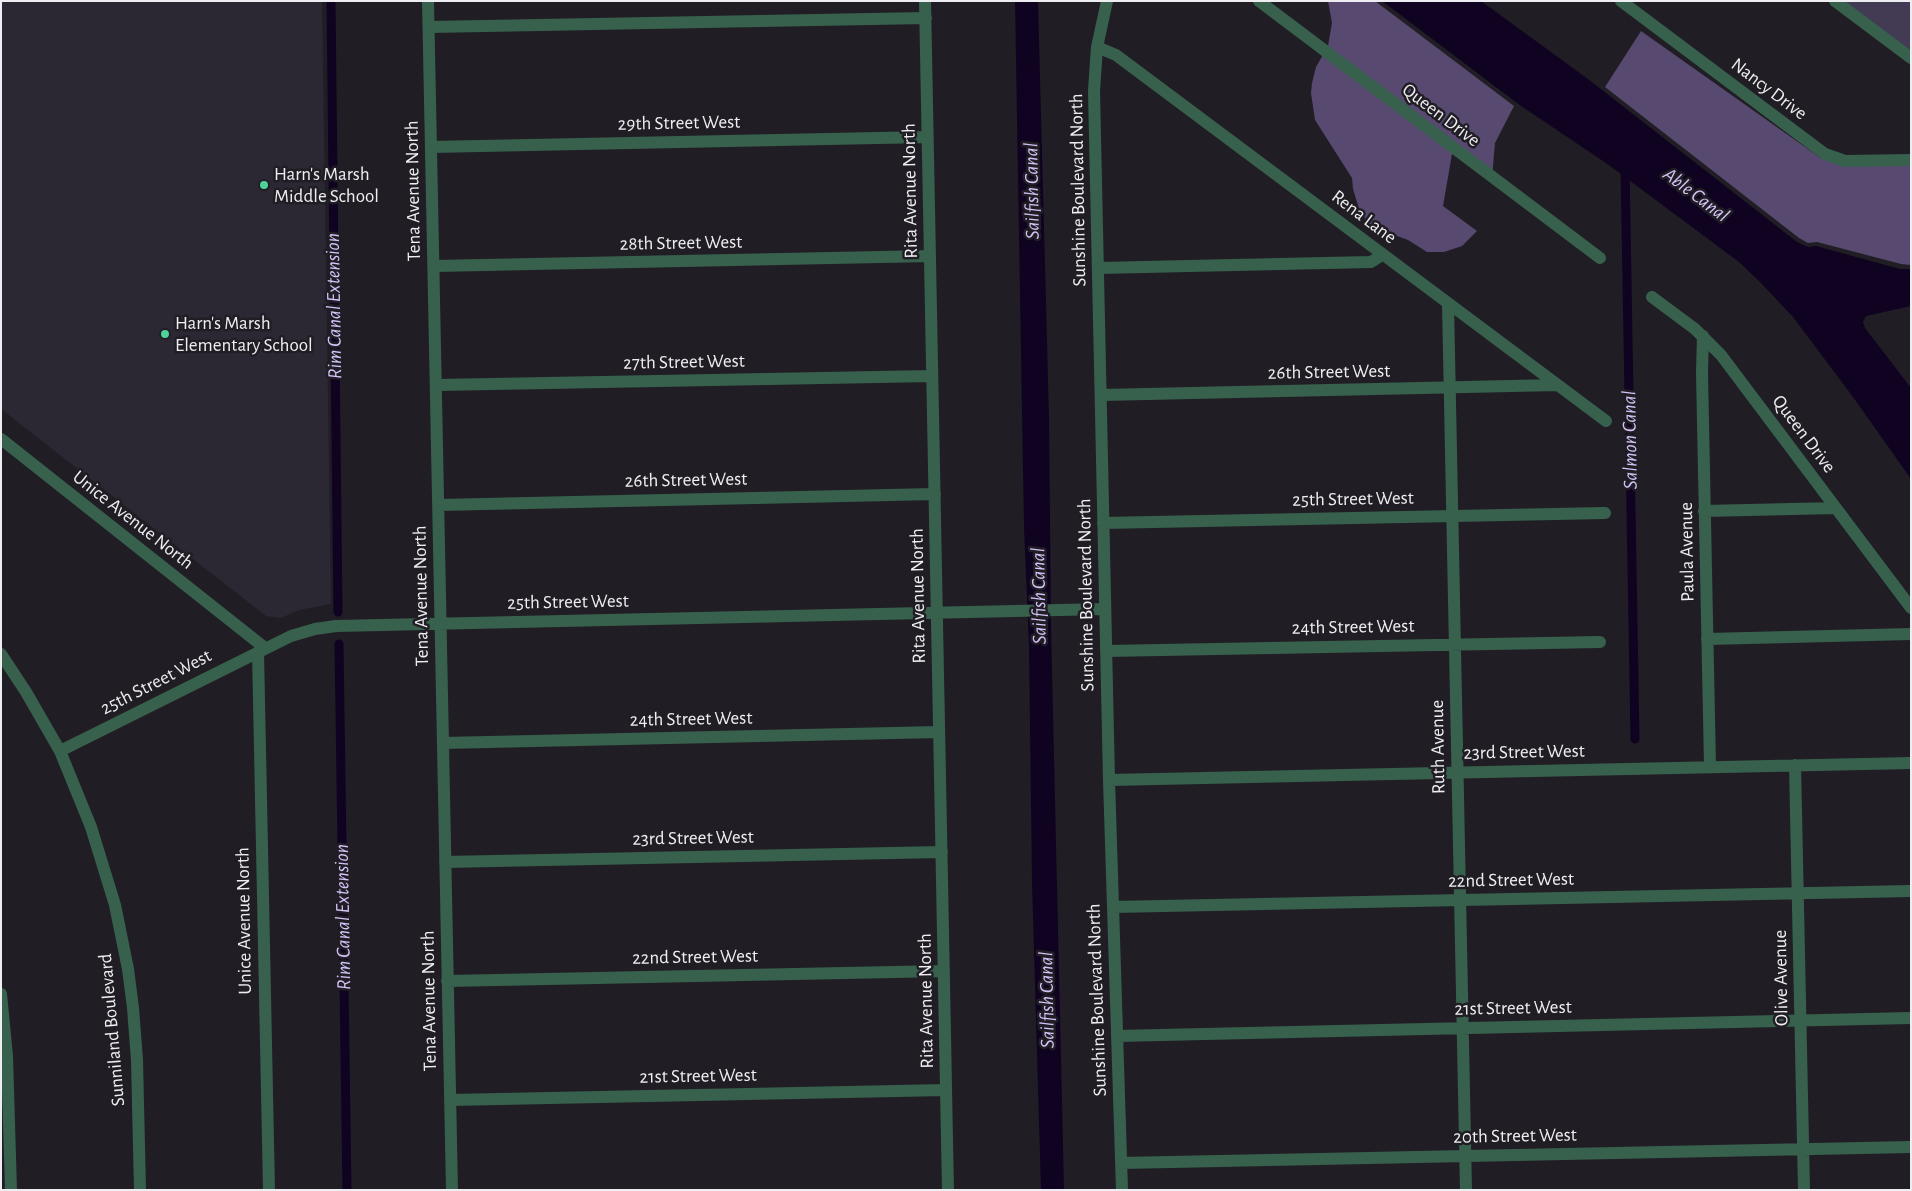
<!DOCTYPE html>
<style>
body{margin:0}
#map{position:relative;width:1912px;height:1191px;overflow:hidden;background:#201e24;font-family:"Alegreya Sans",sans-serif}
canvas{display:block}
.frame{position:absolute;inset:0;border:2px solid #eeedf1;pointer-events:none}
</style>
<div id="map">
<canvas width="1912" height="1191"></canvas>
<div class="frame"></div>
</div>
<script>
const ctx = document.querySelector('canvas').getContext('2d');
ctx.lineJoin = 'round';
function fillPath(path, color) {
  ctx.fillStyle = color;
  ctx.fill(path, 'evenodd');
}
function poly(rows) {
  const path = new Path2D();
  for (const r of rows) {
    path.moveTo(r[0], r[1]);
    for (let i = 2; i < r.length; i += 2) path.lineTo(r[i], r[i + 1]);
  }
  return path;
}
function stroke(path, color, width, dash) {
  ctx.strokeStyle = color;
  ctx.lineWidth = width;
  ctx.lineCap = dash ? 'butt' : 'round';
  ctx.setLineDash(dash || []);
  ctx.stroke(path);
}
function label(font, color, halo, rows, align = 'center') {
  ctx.font = font + ' "Alegreya Sans",sans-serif';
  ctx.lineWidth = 5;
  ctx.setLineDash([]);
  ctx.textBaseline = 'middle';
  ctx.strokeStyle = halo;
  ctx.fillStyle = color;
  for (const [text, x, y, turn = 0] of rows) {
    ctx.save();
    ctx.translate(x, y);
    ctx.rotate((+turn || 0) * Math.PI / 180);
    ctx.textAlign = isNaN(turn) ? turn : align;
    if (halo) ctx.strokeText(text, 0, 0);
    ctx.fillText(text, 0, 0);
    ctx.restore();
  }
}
fillPath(poly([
 [1,1,322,1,331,604,299,610,281,618,266,616,1,409]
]), '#2b2833');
fillPath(poly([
 [1841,1,1911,1,1911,52]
]), '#433a53');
fillPath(poly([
 [1328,1,1375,1,1514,106,1495,143,1492,178,1452,154,1443,206,1477,231,1462,246,1444,252,1427,252,1408,240,1370,226,1359,209,1353,189,1352,178,1315,120,1311,93,1312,83,1316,67,1328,46,1332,23],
 [1641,31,1822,159,1911,159,1911,265,1901,264,1817,242,1808,243,1799,238,1605,87]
]), '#574970');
fillPath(poly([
 [1015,1,1038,1,1049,417,1051,625,1064,1190,1041,1190,1032,882,1029,646,1024,528],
 [1382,1,1481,1,1588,79,1797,242,1808,247,1816,246,1900,269,1911,269,1911,306,1866,316,1863,322,1865,328,1911,388,1911,479,1853,397,1793,317,1761,283,1739,262,1606,163,1521,106]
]), '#100321');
stroke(poly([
 [331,1,338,612],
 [1625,166,1635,739],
 [339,644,347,1190]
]), '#100321', 9);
stroke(poly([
 [428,1,452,1190],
 [925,1,948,1190],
 [1107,1,1097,47,1094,91,1109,780,1122,1190],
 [1259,1,1600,258],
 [1621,1,1825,154,1845,161,1911,160],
 [1835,1,1911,58],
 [429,27,926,18],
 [1097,47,1116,55,1606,421],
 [431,147,927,137],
 [434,266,930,256],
 [1098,268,1371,262,1382,255],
 [1652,297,1695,329,1721,355,1911,608],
 [1448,304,1466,1190],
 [1703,336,1702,373,1710,766],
 [437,385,932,376],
 [1101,395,1557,385],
 [1,439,265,648],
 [439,505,935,494],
 [1704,511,1836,508],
 [1103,523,1605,513],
 [1707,639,1911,634],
 [1106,651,1600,642],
 [258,652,269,1190],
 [1,654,26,692,60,751,91,827,115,905,128,969,133,1008,137,1060,140,1190],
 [443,743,939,732],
 [60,751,291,636,315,629,336,626,1105,609],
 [1795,765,1804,1190],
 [1109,780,1911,763],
 [445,862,942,852],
 [1113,907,1911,891],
 [447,981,944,971],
 [1,994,7,1056,11,1190],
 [1117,1036,1911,1018],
 [450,1100,946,1090],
 [1121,1163,1911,1147]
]), '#38614d', 12);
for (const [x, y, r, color] of [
 [264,185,5,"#4dd39a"],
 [165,334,5,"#4dd39a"]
]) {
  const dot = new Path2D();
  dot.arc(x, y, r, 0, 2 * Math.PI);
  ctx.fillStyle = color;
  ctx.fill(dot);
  stroke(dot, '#201e24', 2);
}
label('19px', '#eeedf1', '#201e24', [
 ["Nancy Drive",1769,89,37],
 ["Queen Drive",1441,115,37],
 ["29th Street West",679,123,-1],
 ["Sunshine Boulevard North",1078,190,-91],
 ["Tena Avenue North",413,191,-91],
 ["Rita Avenue North",910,191,-91],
 ["Rena Lane",1364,217,37],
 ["28th Street West",681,243,-1],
 ["27th Street West",684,362,-1],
 ["26th Street West",1329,372,-1],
 ["Queen Drive",1804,434,53],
 ["26th Street West",686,480,-1],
 ["25th Street West",1353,499,-1],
 ["Unice Avenue North",133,520,38],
 ["Paula Avenue",1687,552,-91],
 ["Sunshine Boulevard North",1086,595,-91],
 ["Tena Avenue North",421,596,-91],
 ["Rita Avenue North",918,596,-91],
 ["25th Street West",568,602,-1],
 ["24th Street West",1353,627,-1],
 ["25th Street West",156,682,-27],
 ["24th Street West",691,719,-1],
 ["Ruth Avenue",1438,747,-91],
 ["23rd Street West",1524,752,-1],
 ["23rd Street West",693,838,-1],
 ["22nd Street West",1511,880,-1],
 ["Unice Avenue North",244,921,-91],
 ["22nd Street West",695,957,-1],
 ["Olive Avenue",1781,978,-91],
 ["Sunshine Boulevard North",1097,1000,-92],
 ["Tena Avenue North",429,1001,-91],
 ["Rita Avenue North",926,1001,-91],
 ["21st Street West",1513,1008,-1],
 ["Sunniland Boulevard",112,1030,-95],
 ["21st Street West",698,1076,-1],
 ["20th Street West",1515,1136,-1]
]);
label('19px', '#eeedf1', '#201e24', [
 ["Harn's Marsh",274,174],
 ["Middle School",274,196],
 ["Harn's Marsh",175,323],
 ["Elementary School",175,345]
], 'left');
label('italic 20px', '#d5c3f9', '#201e24', [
 ["Sailfish Canal",1032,191,-91],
 ["Able Canal",1696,195,37],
 ["Rim Canal Extension",334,306,-91],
 ["Salmon Canal",1630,440,-91],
 ["Sailfish Canal",1039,596,-91],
 ["Rim Canal Extension",343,917,-91],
 ["Sailfish Canal",1047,1000,-91]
]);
</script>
